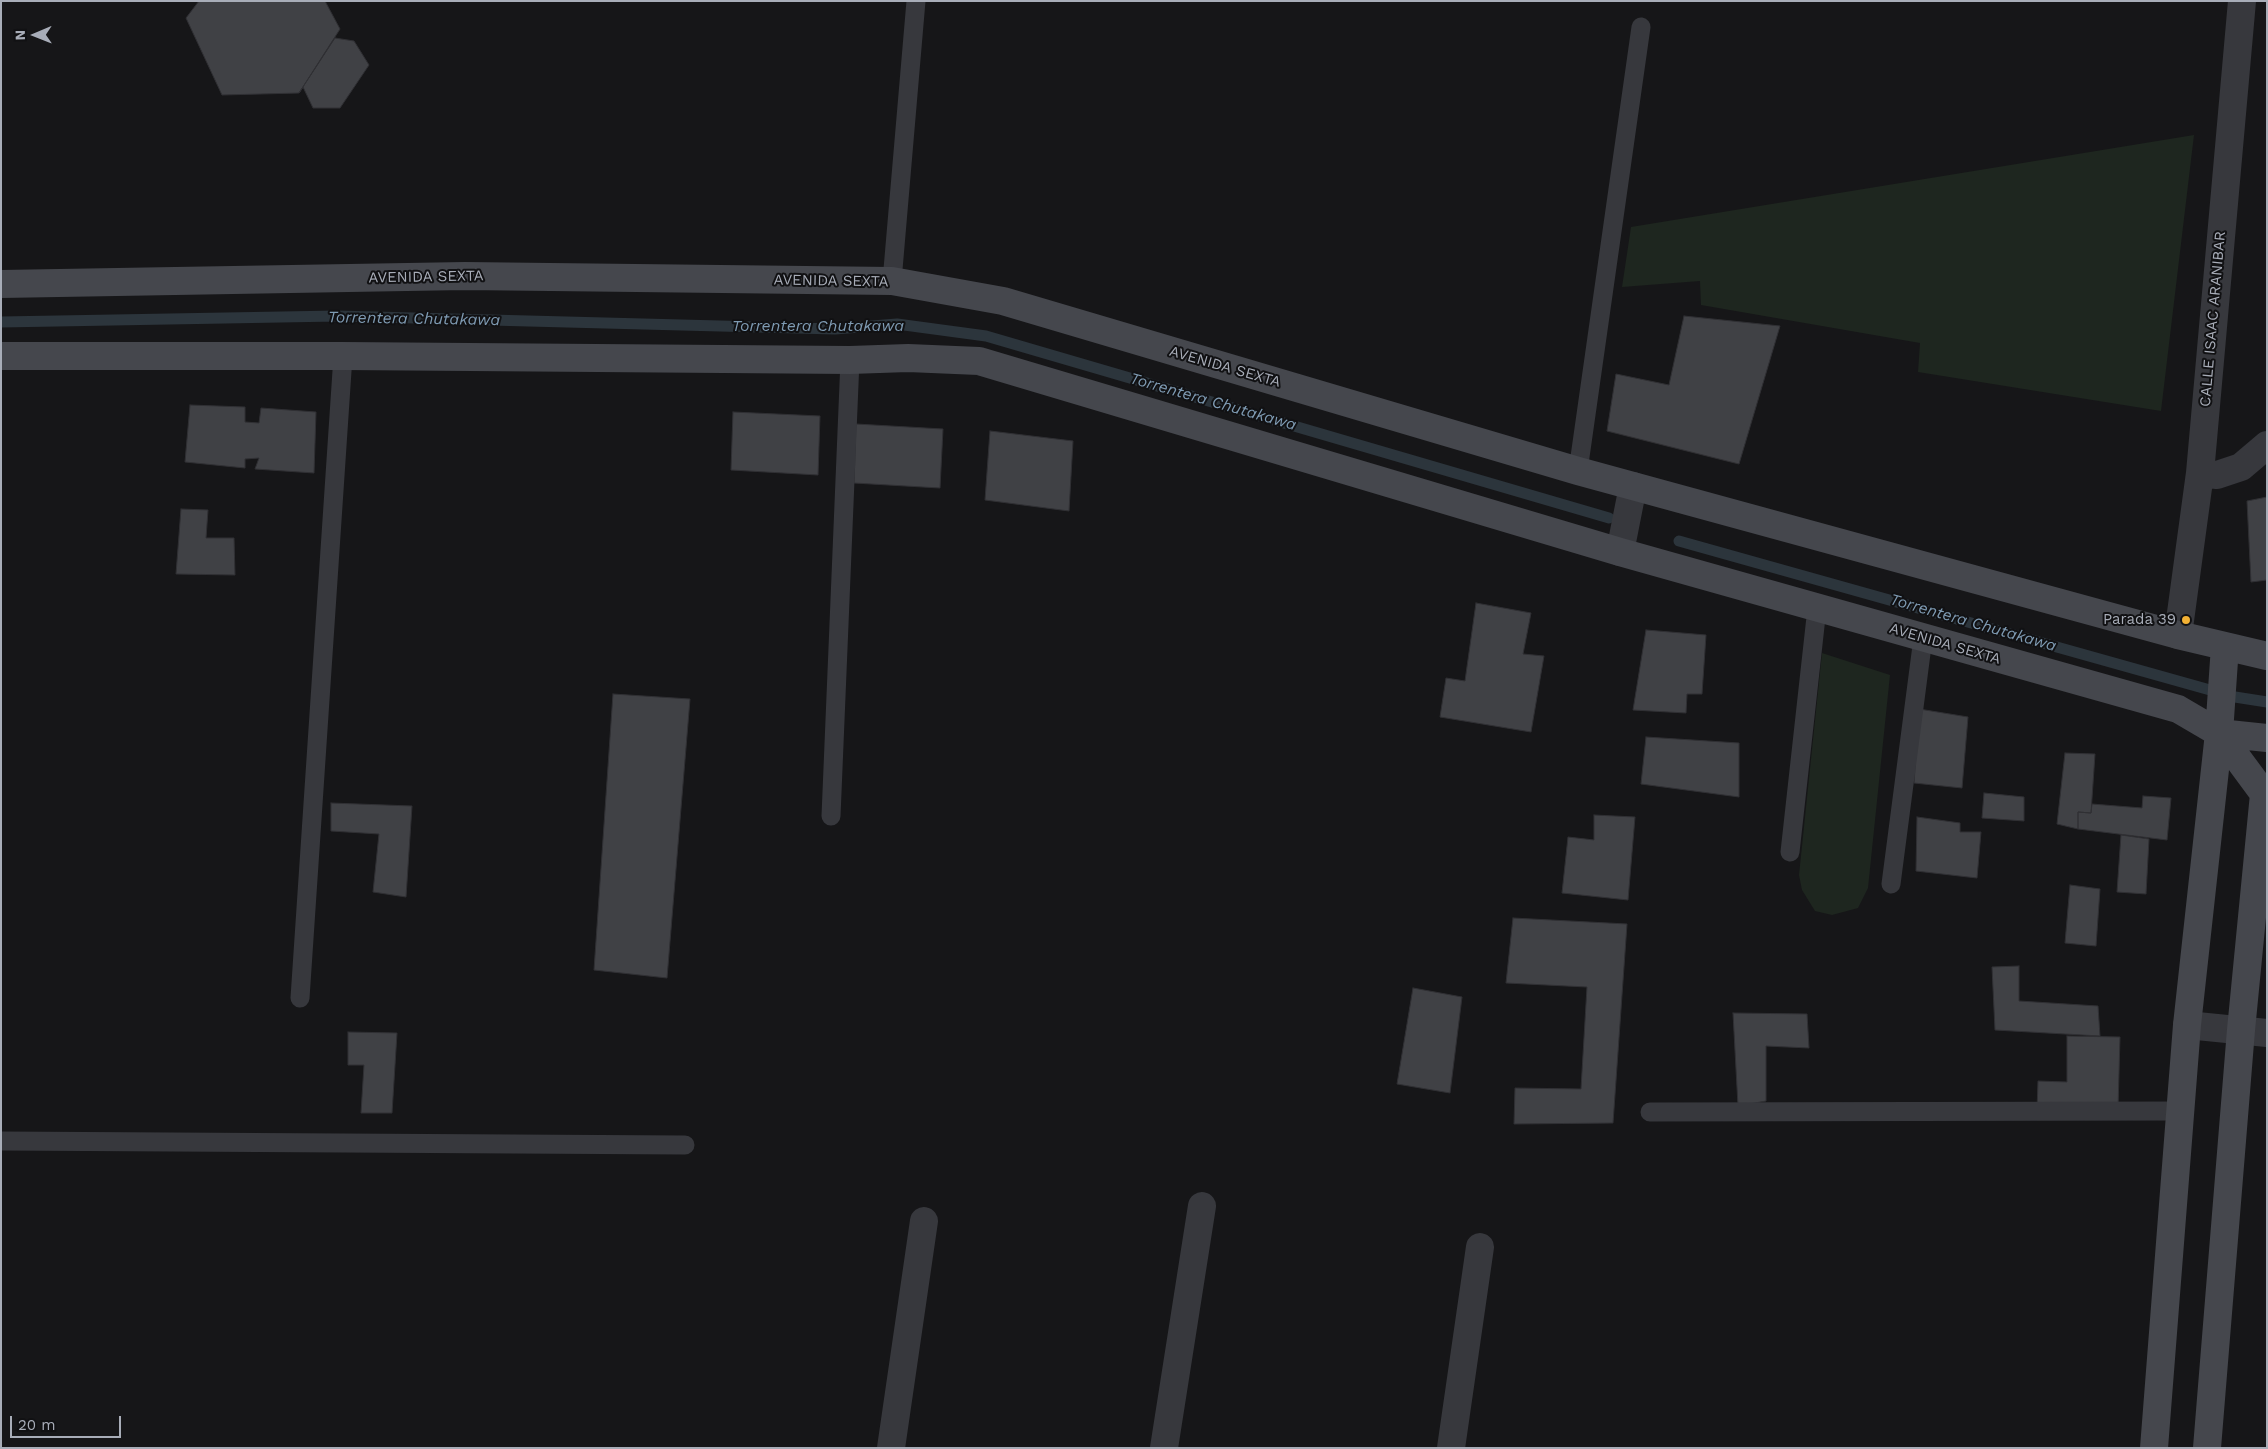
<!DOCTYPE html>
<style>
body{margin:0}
#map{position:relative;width:2268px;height:1449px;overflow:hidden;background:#161618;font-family:"Work Sans",sans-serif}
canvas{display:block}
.frame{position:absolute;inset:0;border:2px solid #a8adb8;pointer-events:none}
.north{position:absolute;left:10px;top:10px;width:50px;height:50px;-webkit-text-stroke:4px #111113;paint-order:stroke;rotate:269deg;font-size:14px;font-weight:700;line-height:20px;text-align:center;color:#a8adb8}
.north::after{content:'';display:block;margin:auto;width:18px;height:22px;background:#a8adb8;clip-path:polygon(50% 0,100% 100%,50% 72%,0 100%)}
.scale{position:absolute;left:10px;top:1416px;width:111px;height:22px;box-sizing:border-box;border:2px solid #a8adb8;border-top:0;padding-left:6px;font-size:15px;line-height:18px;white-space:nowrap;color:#a8adb8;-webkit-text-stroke:4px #111113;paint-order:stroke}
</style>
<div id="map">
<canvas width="2268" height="1449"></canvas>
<div class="frame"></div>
<div class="north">N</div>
<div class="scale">20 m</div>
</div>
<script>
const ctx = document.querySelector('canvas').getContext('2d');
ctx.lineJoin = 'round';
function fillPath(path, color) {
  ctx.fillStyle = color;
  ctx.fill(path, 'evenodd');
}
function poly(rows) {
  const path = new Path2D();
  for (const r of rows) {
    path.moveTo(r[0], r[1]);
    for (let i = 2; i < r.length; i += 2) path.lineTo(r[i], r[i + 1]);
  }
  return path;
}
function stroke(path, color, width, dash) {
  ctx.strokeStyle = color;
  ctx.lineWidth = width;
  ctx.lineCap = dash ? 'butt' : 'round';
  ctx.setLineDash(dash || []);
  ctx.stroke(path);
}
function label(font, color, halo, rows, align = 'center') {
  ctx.font = font + ' "Work Sans",sans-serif';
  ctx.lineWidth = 4;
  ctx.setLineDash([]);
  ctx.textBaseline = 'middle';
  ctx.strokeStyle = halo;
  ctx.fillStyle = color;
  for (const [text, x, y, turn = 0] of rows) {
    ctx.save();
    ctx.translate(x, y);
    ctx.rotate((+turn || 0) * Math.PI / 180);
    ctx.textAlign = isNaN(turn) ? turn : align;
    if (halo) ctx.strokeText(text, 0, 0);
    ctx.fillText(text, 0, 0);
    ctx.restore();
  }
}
fillPath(poly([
 [2194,135,2161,411,1918,372,1920,343,1701,305,1700,281,1622,287,1631,227],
 [1822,653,1890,675,1868,888,1858,908,1832,915,1815,911,1802,890,1799,875]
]), '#1e261f');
stroke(poly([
 [1,322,337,316,835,329,897,324,986,336,1609,518],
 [1679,541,2235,697,2267,702]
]), '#2c353c', 11);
const building = poly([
 [199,1,325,1,340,29,299,93,222,95,186,18,199,1],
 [335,38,354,41,369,65,340,108,313,108,303,87,299,93,335,38],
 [1684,316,1780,326,1739,464,1607,431,1616,374,1669,385,1684,316],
 [190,405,245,407,245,422,259,423,261,408,316,412,314,473,255,469,259,458,245,459,245,468,185,462,190,405],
 [733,412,820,416,818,475,731,470,733,412],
 [856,424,943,429,940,488,854,483,856,424],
 [990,431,1073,441,1069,511,985,500,990,431],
 [2267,497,2267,580,2251,582,2247,501,2267,497],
 [181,509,208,510,206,538,234,538,235,575,176,574,181,509],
 [1476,603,1531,613,1523,654,1544,656,1531,732,1440,717,1446,678,1465,681,1476,603],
 [1646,630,1706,635,1702,694,1687,694,1686,713,1633,710,1646,630],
 [613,694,690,699,667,978,594,970,613,694],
 [1919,709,1968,717,1962,788,1914,783,1919,709],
 [1646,737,1739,743,1739,797,1641,784,1646,737],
 [2065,753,2095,754,2091,813,2078,812,2078,829,2057,824,2065,753],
 [1984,793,2024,797,2024,821,1982,818,1984,793],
 [2143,796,2171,798,2167,840,2078,829,2078,812,2091,813,2092,804,2142,808,2143,796],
 [331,803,412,806,406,897,373,892,379,834,331,831,331,803],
 [1594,815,1635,817,1628,900,1562,893,1568,837,1594,840,1594,815],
 [1917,817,1960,823,1960,832,1981,832,1977,878,1916,871,1917,817],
 [2121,835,2149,839,2146,894,2117,892,2121,835],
 [2070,885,2100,889,2096,946,2065,943,2070,885],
 [1513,918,1627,924,1613,1123,1514,1124,1515,1088,1581,1089,1587,987,1506,983,1513,918],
 [2019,966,2019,1001,2098,1006,2100,1036,1995,1030,1992,967,2019,966],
 [1413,988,1462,997,1450,1093,1397,1084,1413,988],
 [1733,1013,1807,1014,1809,1048,1766,1046,1766,1101,1738,1106,1733,1013],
 [348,1032,397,1033,392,1113,361,1113,364,1065,348,1065,348,1032],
 [2067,1036,2120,1037,2118,1109,2037,1110,2038,1081,2067,1082,2067,1036]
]);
fillPath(building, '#404145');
stroke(building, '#303034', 1);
stroke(poly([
 [892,281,916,1],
 [1578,471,1641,27],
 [831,816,850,360],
 [1790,852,1817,608],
 [1891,884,1923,638],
 [300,998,343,356],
 [1650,1112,2179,1111],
 [1,1141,685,1145]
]), '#37383d', 19);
stroke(poly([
 [2200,473,2217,475,2241,467,2267,445],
 [1620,552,1633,486],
 [2178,635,2200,473,2242,1],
 [2187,1025,2267,1033],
 [891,1448,924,1221],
 [1164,1448,1202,1206],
 [1451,1448,1480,1247]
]), '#37383d', 28);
stroke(poly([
 [1,284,465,276,892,281,1003,301,1578,471,2178,635,2267,656],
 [1,356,343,356,850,360,908,358,979,361,1620,552,2178,709,2219,733,2267,738],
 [2154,1448,2187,1025,2219,733,2225,646],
 [2207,1448,2241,1030,2264,794,2219,733]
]), '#45474d', 28);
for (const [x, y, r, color] of [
 [2186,620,5,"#f2b134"]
]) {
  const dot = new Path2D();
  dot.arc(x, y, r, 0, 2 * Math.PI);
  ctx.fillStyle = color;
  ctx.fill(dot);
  stroke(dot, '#111113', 2);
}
label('15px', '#a8adb8', '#111113', [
 ["AVENIDA SEXTA",426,277,-1],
 ["AVENIDA SEXTA",831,281,1],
 ["CALLE ISAAC ARANIBAR",2213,319,-85],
 ["AVENIDA SEXTA",1225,367,16],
 ["AVENIDA SEXTA",1945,644,16]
]);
label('15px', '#a8adb8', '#111113', [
 ["Parada 39",2176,620]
], 'right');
label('italic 16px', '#7f9bb3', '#111113', [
 ["Torrentera Chutakawa",414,319,1],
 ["Torrentera Chutakawa",818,326],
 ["Torrentera Chutakawa",1213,402,16],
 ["Torrentera Chutakawa",1973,623,16]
]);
</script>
